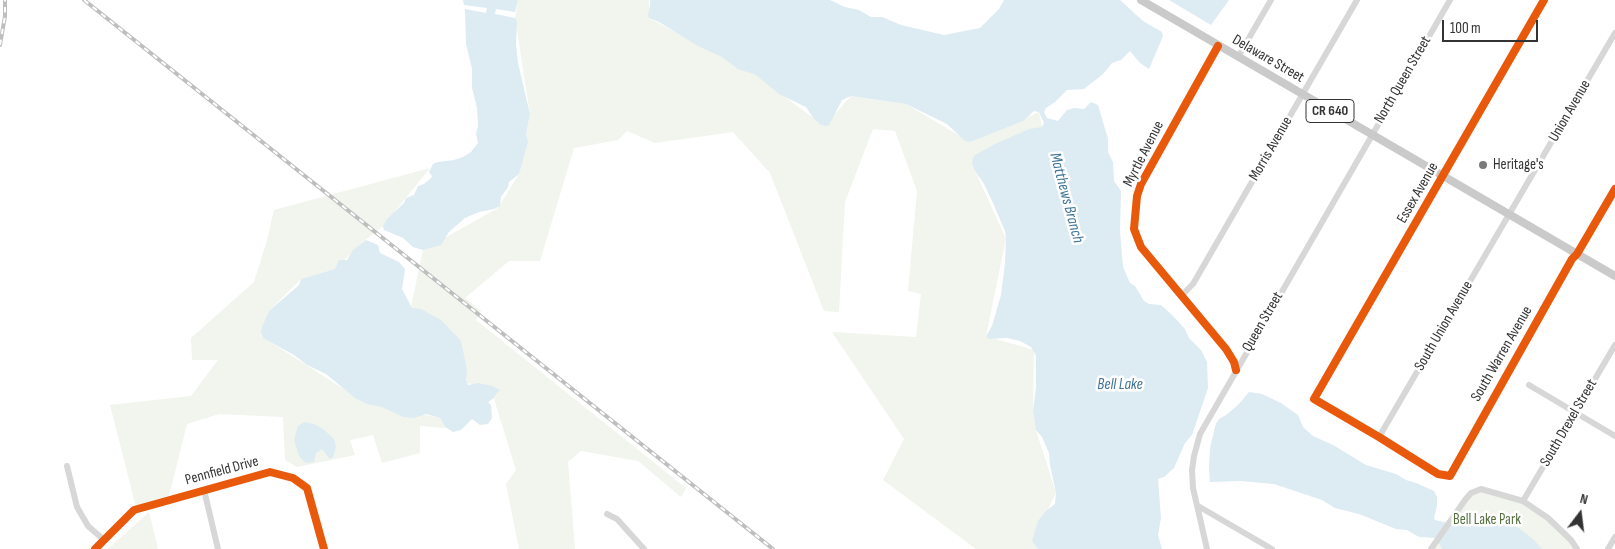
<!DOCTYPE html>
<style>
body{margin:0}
#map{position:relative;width:1615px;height:549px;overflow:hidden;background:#fff;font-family:"Sofia Sans Condensed",sans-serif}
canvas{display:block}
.north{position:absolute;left:1555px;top:489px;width:50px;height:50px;-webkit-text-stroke:4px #fff;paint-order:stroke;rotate:15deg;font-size:14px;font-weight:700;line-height:20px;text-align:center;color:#333}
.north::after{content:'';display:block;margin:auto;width:18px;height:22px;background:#333;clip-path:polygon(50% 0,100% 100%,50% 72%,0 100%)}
.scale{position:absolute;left:1442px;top:20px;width:96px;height:22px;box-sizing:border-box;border:2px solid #333;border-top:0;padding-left:6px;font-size:15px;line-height:18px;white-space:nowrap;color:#333;-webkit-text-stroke:4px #fff;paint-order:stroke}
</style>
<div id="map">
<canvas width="1615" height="549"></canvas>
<div class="north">N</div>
<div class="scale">100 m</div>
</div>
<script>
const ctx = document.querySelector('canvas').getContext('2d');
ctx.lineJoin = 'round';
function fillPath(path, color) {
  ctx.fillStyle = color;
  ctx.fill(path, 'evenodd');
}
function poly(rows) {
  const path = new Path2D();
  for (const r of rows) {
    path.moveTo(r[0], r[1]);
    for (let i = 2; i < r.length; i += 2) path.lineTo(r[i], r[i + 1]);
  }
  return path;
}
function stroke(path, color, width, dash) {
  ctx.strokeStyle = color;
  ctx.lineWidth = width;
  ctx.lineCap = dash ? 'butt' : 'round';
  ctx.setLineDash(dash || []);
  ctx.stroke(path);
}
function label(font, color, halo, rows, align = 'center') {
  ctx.font = font + ' "Sofia Sans Condensed",sans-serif';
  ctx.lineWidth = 5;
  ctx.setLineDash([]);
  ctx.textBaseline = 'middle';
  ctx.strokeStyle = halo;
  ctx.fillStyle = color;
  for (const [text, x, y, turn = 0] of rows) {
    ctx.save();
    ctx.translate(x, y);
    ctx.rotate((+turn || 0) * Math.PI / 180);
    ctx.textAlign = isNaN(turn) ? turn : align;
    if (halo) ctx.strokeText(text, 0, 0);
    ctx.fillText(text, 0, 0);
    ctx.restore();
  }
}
fillPath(poly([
 [518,0,649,0,649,18,756,75,824,126,851,96,906,104,970,142,1039,112,1042,127,972,164,1006,239,986,336,1034,350,1033,411,1036,430,1056,493,1032,541,1042,549,976,549,883,480,904,439,832,332,916,337,921,294,908,291,917,191,895,131,873,129,845,202,839,312,824,311,770,173,733,132,655,143,627,131,618,140,574,148,540,261,509,261,465,298,481,311,476,320,686,488,681,497,638,461,581,451,568,462,575,549,519,549,506,484,516,470,494,399,498,389,467,383,461,341,411,307,423,250,498,208,519,174,530,114,515,18],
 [430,168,383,226,364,241,335,269,301,279,269,311,261,336,364,402,440,418,445,428,420,426,420,453,382,463,373,435,350,440,355,455,297,467,285,460,283,417,219,414,187,424,169,496,151,501,136,507,110,405,191,396,218,360,192,360,191,338,254,282,267,240,274,210],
 [1481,489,1523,501,1548,518,1577,549,1431,549,1465,500],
 [149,512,158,549,108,549]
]), '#f1f5ed');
fillPath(poly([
 [463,0,518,0,515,12,496,9,495,14,515,18,517,22,516,44,518,63,530,114,526,135,528,142,519,174,509,182,508,187,501,197,500,206,494,209,479,212,465,218,449,232,441,245,423,250,413,247,403,238,384,230,383,226,387,219,404,203,406,198,414,195,418,186,424,184,431,178,432,176,429,172,433,164,438,162,454,160,463,157,471,152,478,143,476,134,478,126,477,108,472,88,472,69,466,44,465,9,486,13,487,8,464,5],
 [650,0,830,0,845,7,859,10,871,17,882,17,901,25,944,35,980,28,999,9,1004,0,1120,0,1143,21,1162,32,1163,36,1149,69,1140,63,1130,51,1121,60,1112,63,1103,74,1084,89,1067,90,1055,102,1046,108,1044,112,1047,118,1058,121,1067,110,1074,108,1084,109,1091,102,1098,105,1108,139,1108,152,1113,162,1114,181,1121,191,1120,231,1123,267,1130,283,1135,286,1144,301,1149,304,1161,305,1172,315,1185,329,1189,338,1201,350,1207,362,1208,388,1192,435,1185,443,1174,468,1164,477,1158,479,1161,518,1158,535,1162,549,1038,549,1032,541,1038,521,1047,510,1055,504,1056,493,1050,465,1049,453,1042,437,1036,430,1033,411,1036,387,1036,356,1031,347,1020,341,1007,338,989,339,986,336,992,326,1001,295,1005,263,1006,239,1005,231,993,203,984,184,975,171,972,164,973,158,975,155,995,144,1029,129,1042,127,1044,123,1039,112,1034,111,1023,121,970,142,965,141,947,124,906,104,851,96,842,100,829,125,826,126,821,125,814,119,806,107,779,94,756,75,738,69,722,57,698,46,659,22,649,18,648,15,650,5],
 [1169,0,1229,0,1211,25],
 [366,240,378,245,380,253,399,262,405,269,402,289,412,308,421,309,441,320,461,341,467,370,466,379,468,385,478,383,492,386,500,390,496,394,494,398,488,402,491,405,492,418,488,424,480,425,472,419,461,430,453,432,445,427,440,418,426,414,414,418,403,417,382,407,367,404,355,398,326,374,307,365,294,355,263,338,261,333,262,327,269,311,299,285,301,279,335,269,339,260,347,260,353,250],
 [1249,392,1262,394,1281,403,1298,415,1303,427,1313,436,1333,445,1366,465,1396,474,1406,480,1416,483,1434,491,1437,497,1437,506,1434,518,1435,520,1453,524,1459,515,1485,514,1504,520,1520,529,1533,539,1542,549,1442,549,1436,538,1419,537,1407,530,1396,529,1359,514,1335,508,1322,500,1274,484,1241,481,1210,482,1209,468,1210,448,1216,423,1219,419,1226,415,1238,405],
 [304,422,314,424,323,429,334,439,336,447,333,457,330,459,322,449,316,453,314,462,306,463,299,456,294,440,298,426]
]), '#ddebf3');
stroke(poly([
 [1544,0,1314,399,1379,437,1438,474,1450,476,1572,259,1577,254,1615,189],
 [1218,46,1141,184,1137,196,1134,229,1141,247,1226,349,1234,362,1236,370],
 [1238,57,1271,0],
 [1182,295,1193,284,1357,0],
 [1529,385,1615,436],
 [1379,437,1615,33],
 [67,466,77,507,88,526,104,540],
 [204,490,218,549],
 [1523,501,1615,345],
 [1198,506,1272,549],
 [607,514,617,519,644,549],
 [95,549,134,510,270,472,293,478,307,488,324,549],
 [1207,549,1193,488,1192,470,1194,456,1200,434,1450,0],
 [1431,549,1465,500,1471,493,1481,489,1523,501,1548,518,1571,540,1577,549],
 [1608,549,1615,537]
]), '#d7d7d7', 6);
stroke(poly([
 [1141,0,1615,276]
]), '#cacaca', 8);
const rail = poly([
 [84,0,773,549],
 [0,45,5,16,5,0]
]);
stroke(rail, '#bebebe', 4);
stroke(rail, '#fff', 2, [5.5]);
stroke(poly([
 [1544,0,1314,399,1379,437,1438,474,1450,476,1572,259,1577,254,1615,189],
 [1218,46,1141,184,1137,196,1134,229,1141,247,1226,349,1234,362,1236,370],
 [95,549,134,510,270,472,293,478,307,488,324,549]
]), '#e8590c', 8);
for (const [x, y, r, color] of [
 [1483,165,5,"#7a7a7a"]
]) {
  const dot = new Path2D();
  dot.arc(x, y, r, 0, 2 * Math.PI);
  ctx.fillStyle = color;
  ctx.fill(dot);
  stroke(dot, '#fff', 2);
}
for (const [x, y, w] of [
 [1330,111,48]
]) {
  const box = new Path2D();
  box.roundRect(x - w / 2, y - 11.5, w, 23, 4);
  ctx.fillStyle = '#fff';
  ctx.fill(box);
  stroke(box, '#333', 1);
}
label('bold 14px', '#333', null, [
 ["CR 640",1330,111]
]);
label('15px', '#333', '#fff', [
 ["Delaware Street",1268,59,30],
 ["North Queen Street",1403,80,-60],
 ["Union Avenue",1570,111,-60],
 ["Morris Avenue",1271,149,-60],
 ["Myrtle Avenue",1144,154,-63],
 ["Essex Avenue",1418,193,-60],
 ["Queen Street",1263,322,-60],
 ["South Union Avenue",1444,326,-60],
 ["South Warren Avenue",1502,354,-60],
 ["South Drexel Street",1569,423,-60],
 ["Pennfield Drive",222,471,-15]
]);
label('15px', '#333', '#fff', [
 ["Heritage's",1493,165]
], 'left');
label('15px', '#56703f', '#fff', [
 ["Bell Lake Park",1487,520]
]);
label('italic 16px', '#3f7597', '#fff', [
 ["Matthews Branch",1066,198,75],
 ["Bell Lake",1120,385]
]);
</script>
